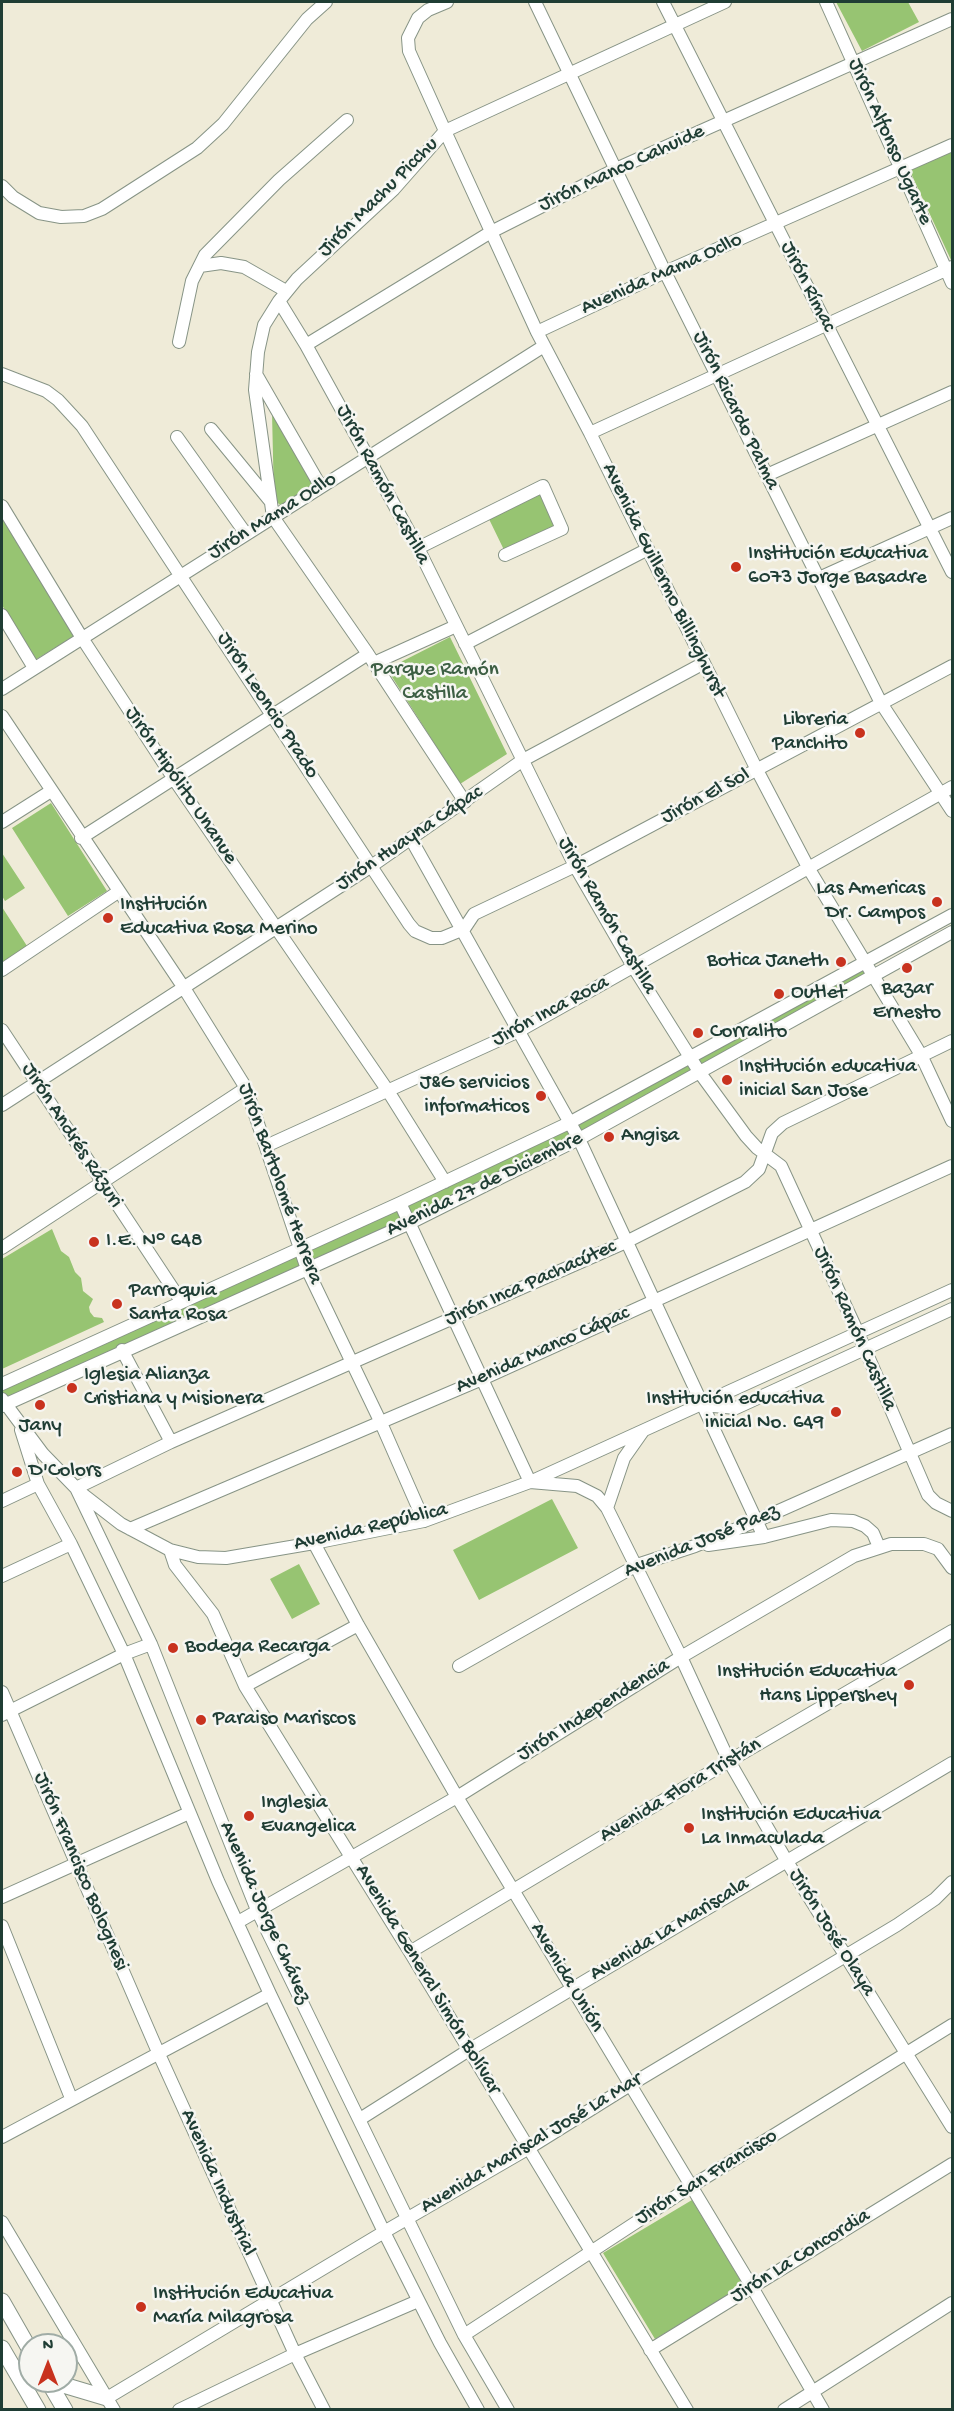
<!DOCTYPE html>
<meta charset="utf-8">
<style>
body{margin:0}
#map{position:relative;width:954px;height:2411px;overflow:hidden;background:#efebd8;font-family:"Gochi Hand",sans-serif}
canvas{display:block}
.frame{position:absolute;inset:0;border:3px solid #1f3d34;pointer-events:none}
.north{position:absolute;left:18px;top:2333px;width:60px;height:60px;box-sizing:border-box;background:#f6f6f2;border:2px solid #a0aca6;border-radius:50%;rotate:0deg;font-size:16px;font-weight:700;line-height:24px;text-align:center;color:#1f3d34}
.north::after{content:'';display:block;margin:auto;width:21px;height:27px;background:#c8321e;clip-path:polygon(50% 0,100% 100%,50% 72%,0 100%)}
</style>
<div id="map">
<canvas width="954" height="2411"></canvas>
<div class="frame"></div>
<div class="north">N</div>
</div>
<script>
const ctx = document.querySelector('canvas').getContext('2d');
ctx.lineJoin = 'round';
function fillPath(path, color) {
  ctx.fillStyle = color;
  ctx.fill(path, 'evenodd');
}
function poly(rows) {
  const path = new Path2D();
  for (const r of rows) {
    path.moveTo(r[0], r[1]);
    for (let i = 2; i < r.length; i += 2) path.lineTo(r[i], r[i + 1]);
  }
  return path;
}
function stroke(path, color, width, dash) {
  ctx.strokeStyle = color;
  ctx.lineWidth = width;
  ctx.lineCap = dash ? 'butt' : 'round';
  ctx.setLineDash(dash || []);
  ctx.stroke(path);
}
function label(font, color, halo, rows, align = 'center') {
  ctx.font = font + ' "Gochi Hand",sans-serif';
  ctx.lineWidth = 5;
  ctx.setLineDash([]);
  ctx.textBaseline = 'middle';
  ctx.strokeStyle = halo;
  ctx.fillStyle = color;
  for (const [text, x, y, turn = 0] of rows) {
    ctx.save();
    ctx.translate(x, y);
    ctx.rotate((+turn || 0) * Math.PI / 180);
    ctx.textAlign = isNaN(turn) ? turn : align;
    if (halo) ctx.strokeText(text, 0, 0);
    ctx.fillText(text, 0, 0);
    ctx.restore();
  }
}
fillPath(poly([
 [836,2,908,2,919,22,862,51],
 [952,150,952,259,951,260,909,169],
 [272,413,314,484,281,506,274,499],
 [541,492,558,528,505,552,488,517],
 [2,517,76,635,35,660,2,605],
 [450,637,507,754,460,784,387,669],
 [51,803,107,891,68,916,12,828],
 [2,853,25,888,5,901,2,896],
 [2,907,27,946,2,963],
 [863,968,867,976,701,1068,697,1058],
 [689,1061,696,1072,581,1135,576,1123],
 [569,1126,575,1139,310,1264,305,1250],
 [52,1229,61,1251,69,1257,75,1272,81,1278,83,1291,93,1299,89,1307,90,1312,94,1317,102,1318,104,1322,2,1369,2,1259],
 [297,1253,303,1267,6,1400,2,1393,2,1387],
 [552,1499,578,1548,479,1600,453,1550],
 [299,1564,320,1604,292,1619,270,1579],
 [692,2200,744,2286,655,2339,603,2253]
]), '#97c472');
const minor = poly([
 [447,2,428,10,418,18,408,38,409,51,445,131,537,332,590,433,757,770,809,869,921,1055,952,1121],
 [535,2,665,272,881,703,952,811],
 [663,2,952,572],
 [826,2,952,283],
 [2,186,13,197,39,213,61,217,84,216,102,209,197,148,223,124,307,19,326,2],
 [200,266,221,263,244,267,286,291],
 [279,301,306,345,418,548,575,866,634,968,700,1073,746,1136,757,1148,781,1166,858,1333,928,1495,936,1503,952,1511],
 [537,332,665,272,952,145],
 [179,342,192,281,205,255,279,180,347,120],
 [306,345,491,232,616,169,952,19],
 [2,374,46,391,58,400,82,426,409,924,415,931,431,938,442,938,464,929],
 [256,374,321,487],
 [211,429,271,502],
 [590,433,952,267],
 [177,437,246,534],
 [767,475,952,392],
 [2,506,82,638,174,779,388,1091,445,1182],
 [418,548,543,486,562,529,505,555],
 [817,579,952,518],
 [2,615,34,668],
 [465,644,648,549],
 [374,663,456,626],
 [2,689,544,346],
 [2,716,184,988,246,1088,307,1269,381,1423,424,1521],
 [465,802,368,654,273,517,255,390,258,352,264,325,279,301,297,279,394,189,445,131,725,2],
 [2,822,51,791],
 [81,838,368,654],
 [411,839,579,1139,764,1537],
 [464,929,474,914,575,866,952,666],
 [2,970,118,892],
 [2,1030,181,1301],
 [2,1105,370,867,523,760,704,663],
 [266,1146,519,1031,952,787],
 [400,1203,530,1482,577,1486,597,1496,607,1508,681,1657,729,1761,786,1860,952,2127],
 [2,1248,246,1088],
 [122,1350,171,1442],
 [2,1384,400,1203,569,1123,952,915],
 [2,1399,43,1454,76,1488,151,1644,257,1910,464,2335,508,2410],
 [702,1405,736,1408,952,1309],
 [2,1406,410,1223,504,1176,579,1139,952,932],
 [21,1430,38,1484,71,1544,124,1654,218,1881,270,1994,384,2232,440,2343,478,2410],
 [76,1488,171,1442,626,1242,745,1182,759,1169,772,1133,783,1123,952,1041],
 [81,1493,121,1524,170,1550,198,1557,226,1558,314,1543,424,1521,530,1482,952,1290],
 [2,1501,38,1484],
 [607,1508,624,1458,643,1431],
 [130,1529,482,1379,952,1166],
 [314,1543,358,1625,457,1797,752,2287,823,2410],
 [708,1545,764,1537,831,1520,853,1521,865,1526,873,1533,879,1547],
 [170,1550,175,1565,213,1614,245,1686,410,1952,687,2410],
 [2,1576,71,1544],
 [459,1666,637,1565,695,1546,756,1521,952,1434],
 [245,1686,358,1625],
 [2,1692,158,2052,295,2354,324,2410],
 [2,1715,124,1654,151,1644],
 [2,1897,189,1813],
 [238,1922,457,1797,681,1657,854,1556,891,1544,924,1544,938,1549,952,1568],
 [2,1926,71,2098],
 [410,1952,729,1761,952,1631],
 [360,2119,469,2050,952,1763],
 [2,2137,270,1994],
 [2,2222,114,2410],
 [464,2335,690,2187,952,2025],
 [650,2350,952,2164],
 [107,2398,384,2232,529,2148,630,2085,897,1925,935,1899,952,1882],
 [179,2410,295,2354,418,2301],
 [784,2410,952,2303]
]);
const major = poly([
 [2,2301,30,2350],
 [2,2348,38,2410],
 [48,2381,65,2410],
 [50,2381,107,2398]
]);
stroke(minor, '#879486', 14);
stroke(major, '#879486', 17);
stroke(minor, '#fff', 12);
stroke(major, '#fff', 15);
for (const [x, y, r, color] of [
 [736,567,6,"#c8321e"],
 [860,733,6,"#c8321e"],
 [937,902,6,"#c8321e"],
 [108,918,6,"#c8321e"],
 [841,962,6,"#c8321e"],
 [907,968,6,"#c8321e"],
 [779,994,6,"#c8321e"],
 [698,1033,6,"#c8321e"],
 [727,1080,6,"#c8321e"],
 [541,1096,6,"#c8321e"],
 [609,1137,6,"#c8321e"],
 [94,1242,6,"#c8321e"],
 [117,1304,6,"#c8321e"],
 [72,1388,6,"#c8321e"],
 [40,1405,6,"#c8321e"],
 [836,1412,6,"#c8321e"],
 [17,1472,6,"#c8321e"],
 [173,1648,6,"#c8321e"],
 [909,1685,6,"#c8321e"],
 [201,1720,6,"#c8321e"],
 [249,1816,6,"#c8321e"],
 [689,1828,6,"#c8321e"],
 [141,2307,6,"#c8321e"]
]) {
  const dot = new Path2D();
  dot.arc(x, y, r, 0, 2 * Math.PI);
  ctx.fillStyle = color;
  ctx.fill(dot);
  stroke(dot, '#f6f6f2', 2);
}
label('21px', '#1f3d34', '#f6f6f2', [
 ["Jirón Alfonso Ugarte",889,142,66],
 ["Jirón Manco Cahuide",622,169,-25],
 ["Jirón Machu Picchu",379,198,-45],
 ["Avenida Mama Ocllo",662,275,-24],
 ["Jirón Rímac",807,287,63],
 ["Jirón Ricardo Palma",735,411,64],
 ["Jirón Ramón Castilla",382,485,62],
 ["Jirón Mama Ocllo",273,517,-32],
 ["Avenida Guillermo Billinghurst",663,581,64],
 ["Jirón Leoncio Prado",267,706,57],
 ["Jirón Hipólito Unanue",180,786,56],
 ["Jirón El Sol",706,797,-28],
 ["Jirón Huayna Cápac",410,839,-34],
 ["Jirón Ramón Castilla",606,916,60],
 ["Jirón Inca Roca",551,1012,-28],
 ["Jirón Andrés Rázuri",71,1136,57],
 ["Jirón Bartolomé Herrera",279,1184,70],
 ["Avenida 27 de Diciembre",485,1185,-26],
 ["Jirón Inca Pachacútec",531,1284,-24],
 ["Jirón Ramón Castilla",854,1329,66],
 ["Avenida Manco Cápac",543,1351,-24],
 ["Avenida República",371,1528,-13],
 ["Avenida José Paez",702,1542,-22],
 ["Jirón Independencia",594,1711,-32],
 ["Avenida Flora Tristán",681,1791,-31],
 ["Jirón Francisco Bolognesi",80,1872,67],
 ["Avenida Jorge Chávez",264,1913,66],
 ["Avenida La Mariscala",670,1930,-31],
 ["Jirón José Olaya",831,1933,58],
 ["Avenida Unión",566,1978,59],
 ["Avenida General Simón Bolívar",427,1980,59],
 ["Avenida Mariscal José La Mar",532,2144,-31],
 ["Jirón San Francisco",707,2178,-32],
 ["Avenida Industrial",217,2183,66],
 ["Jirón La Concordia",801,2257,-32]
]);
label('21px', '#1f3d34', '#f6f6f2', [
 ["Institución Educativa",748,555],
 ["6073 Jorge Basadre",748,579],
 ["Libreria",848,721,"right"],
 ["Panchito",848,745,"right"],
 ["Las Americas",925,890,"right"],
 ["Dr. Campos",925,914,"right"],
 ["Institución",120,906],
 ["Educativa Rosa Merino",120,930],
 ["Botica Janeth",829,962,"right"],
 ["Bazar",907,990,"center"],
 ["Ernesto",907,1014,"center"],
 ["Outlet",791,994],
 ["Corralito",710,1033],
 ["Institución educativa",739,1068],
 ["inicial San Jose",739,1092],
 ["J&G servicios",529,1084,"right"],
 ["informaticos",529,1108,"right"],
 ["Angisa",621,1137],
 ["I.E. N° 648",106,1242],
 ["Parroquia",129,1292],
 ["Santa Rosa",129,1316],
 ["Iglesia Alianza",84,1376],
 ["Cristiana y Misionera",84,1400],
 ["Institución educativa",824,1400,"right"],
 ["inicial No. 649",824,1424,"right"],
 ["Jany",40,1427,"center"],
 ["D'Colors",29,1472],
 ["Bodega Recarga",185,1648],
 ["Institución Educativa",897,1673,"right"],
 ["Hans Lippershey",897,1697,"right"],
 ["Paraiso Mariscos",213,1720],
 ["Inglesia",261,1804],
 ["Evangelica",261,1828],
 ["Institución Educativa",701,1816],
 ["La Inmaculada",701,1840],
 ["Institución Educativa",153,2295],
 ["María Milagrosa",153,2319]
], 'left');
label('21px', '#3d5f44', '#f6f6f2', [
 ["Parque Ramón",435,671],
 ["Castilla",435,695]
]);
</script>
